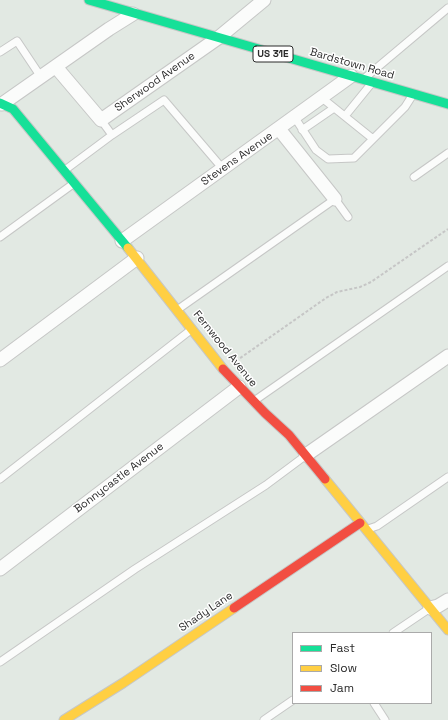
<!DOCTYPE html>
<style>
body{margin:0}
#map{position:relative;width:448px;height:720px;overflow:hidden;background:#e2e9e3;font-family:"Space Grotesk",sans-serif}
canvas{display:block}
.legend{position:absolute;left:292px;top:632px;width:140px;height:72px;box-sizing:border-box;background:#fff;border:1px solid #aaa;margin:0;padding:5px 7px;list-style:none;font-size:12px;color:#2b2b2b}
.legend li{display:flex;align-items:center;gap:8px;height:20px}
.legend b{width:20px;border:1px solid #aaa}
</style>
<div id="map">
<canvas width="448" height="720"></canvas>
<ul class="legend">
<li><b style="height:5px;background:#16e098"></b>Fast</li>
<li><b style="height:5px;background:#ffcf43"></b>Slow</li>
<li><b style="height:5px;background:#f24e42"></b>Jam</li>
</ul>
</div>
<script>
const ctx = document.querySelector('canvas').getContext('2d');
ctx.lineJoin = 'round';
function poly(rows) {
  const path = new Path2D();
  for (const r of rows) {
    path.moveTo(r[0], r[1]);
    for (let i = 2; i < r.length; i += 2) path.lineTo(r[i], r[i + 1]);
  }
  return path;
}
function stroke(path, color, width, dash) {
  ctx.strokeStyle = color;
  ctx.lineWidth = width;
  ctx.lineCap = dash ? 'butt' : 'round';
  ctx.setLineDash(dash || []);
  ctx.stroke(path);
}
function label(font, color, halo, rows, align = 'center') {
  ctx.font = font + ' "Space Grotesk",sans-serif';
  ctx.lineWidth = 3;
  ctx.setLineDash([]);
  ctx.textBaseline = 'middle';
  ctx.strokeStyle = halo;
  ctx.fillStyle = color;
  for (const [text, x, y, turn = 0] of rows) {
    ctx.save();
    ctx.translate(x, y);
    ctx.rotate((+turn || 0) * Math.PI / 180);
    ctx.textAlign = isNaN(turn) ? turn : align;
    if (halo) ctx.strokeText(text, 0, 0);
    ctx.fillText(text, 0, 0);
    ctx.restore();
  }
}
const lane = poly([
 [0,52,17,41,41,77],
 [366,77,448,8],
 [322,98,373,139],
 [345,116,371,84],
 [295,118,316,150,328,159,354,158,405,107,412,96],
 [302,130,334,108],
 [112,135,164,100,223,169],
 [65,170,112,135,101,120],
 [414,177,448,153],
 [0,237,73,184],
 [177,310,335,199,348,217],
 [254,401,448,266],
 [0,479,192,329],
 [368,529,377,526,448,477],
 [393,633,430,608],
 [0,662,135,569,266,485,305,456],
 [374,703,385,720],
 [264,720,293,700]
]);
const street = poly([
 [56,67,101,120,218,38,264,0],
 [2,104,109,29,133,14],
 [279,129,335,199],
 [122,241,351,76],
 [0,360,137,258],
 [306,455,448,356],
 [0,569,239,387],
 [430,608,438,606,448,600]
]);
const fast = poly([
 [89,0,448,104],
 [0,103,13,109,128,248]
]);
const slow = poly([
 [128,248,223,369],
 [325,479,448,630],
 [64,720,123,683,234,608]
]);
const jam = poly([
 [223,369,265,413,289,435,325,479],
 [234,608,360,523]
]);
stroke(lane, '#c6c7c6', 9);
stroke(street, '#c6c7c6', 15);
stroke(fast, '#c6c7c6', 11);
stroke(slow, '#c6c7c6', 11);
stroke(jam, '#c6c7c6', 11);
stroke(poly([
 [236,361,326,298,337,292,360,287,371,282,448,229]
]), '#c6c6c6', 2, [3, 2]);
stroke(lane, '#fbfcfb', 7);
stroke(street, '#fbfcfb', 13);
stroke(fast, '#16e098', 9);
stroke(slow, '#ffcf43', 9);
stroke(jam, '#f24e42', 9);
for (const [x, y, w] of [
 [273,54,40]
]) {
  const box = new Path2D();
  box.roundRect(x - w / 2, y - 8, w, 16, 3);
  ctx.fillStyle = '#fff';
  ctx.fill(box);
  stroke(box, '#2b2b2b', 1);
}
label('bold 10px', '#2b2b2b', null, [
 ["US 31E",273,54]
]);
label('11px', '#2b2b2b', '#fff', [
 ["Bardstown Road",352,64,16],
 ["Sherwood Avenue",155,82,-35],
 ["Stevens Avenue",237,159,-35],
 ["Fernwood Avenue",225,349,51],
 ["Bonnycastle Avenue",119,478,-37],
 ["Shady Lane",206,612,-34]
]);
</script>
